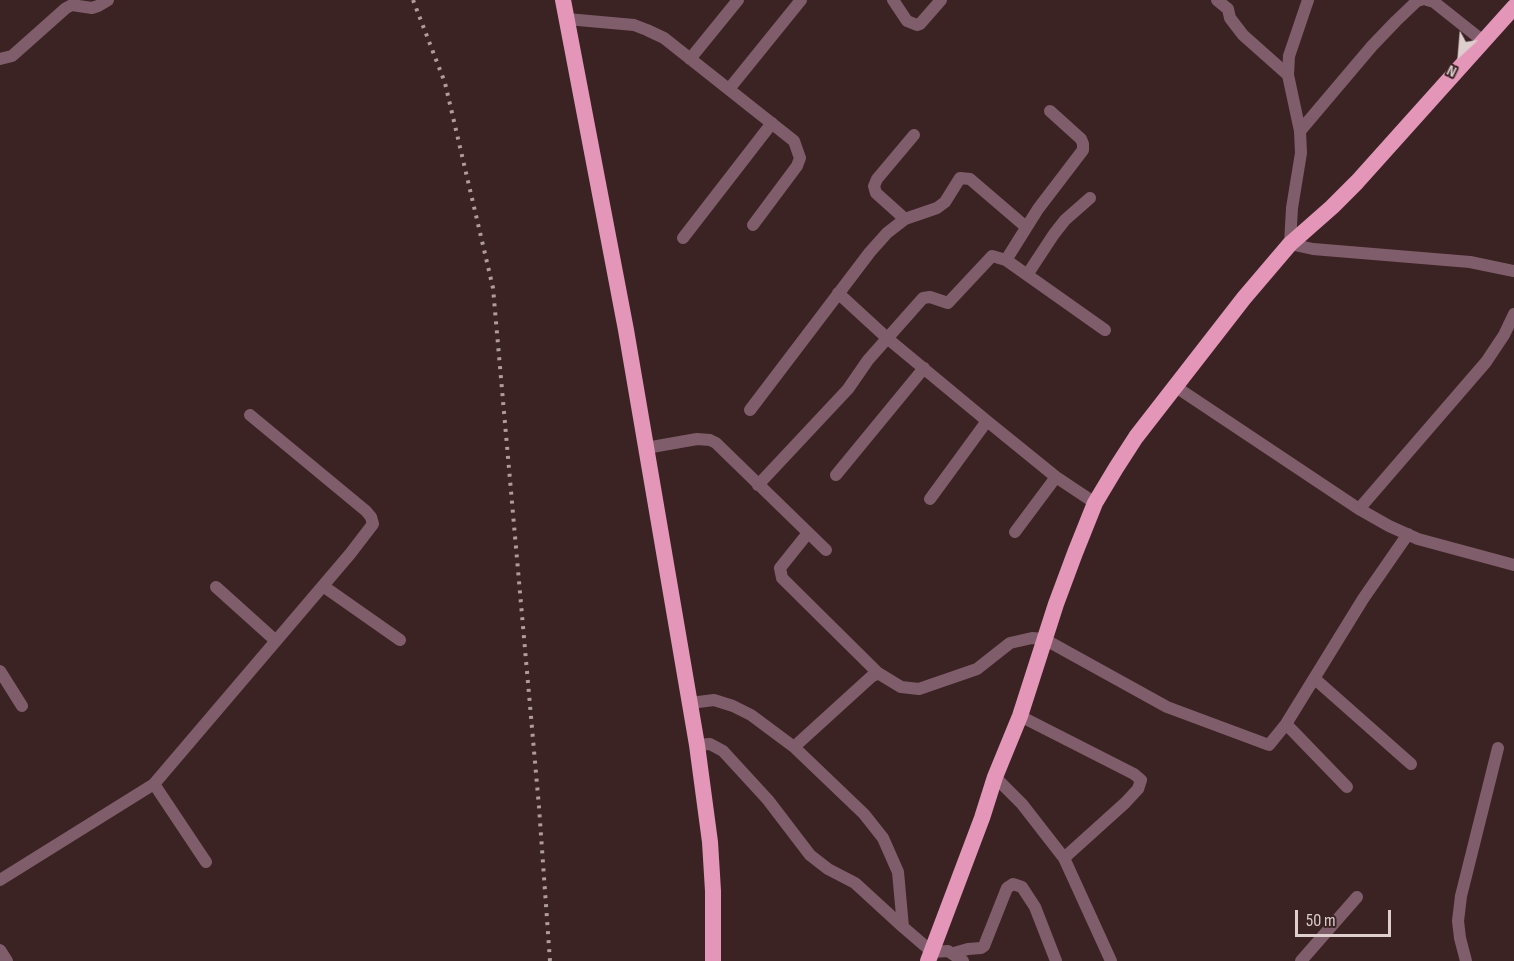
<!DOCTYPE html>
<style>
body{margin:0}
#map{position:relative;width:1514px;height:961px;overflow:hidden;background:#3b2324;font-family:"Sofia Sans Condensed",sans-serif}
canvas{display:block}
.north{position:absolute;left:1430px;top:24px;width:60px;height:60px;-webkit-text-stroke:4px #3b2324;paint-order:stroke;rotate:206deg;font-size:16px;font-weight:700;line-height:24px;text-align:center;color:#decece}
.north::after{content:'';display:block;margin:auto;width:21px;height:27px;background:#decece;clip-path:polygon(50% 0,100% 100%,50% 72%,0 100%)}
.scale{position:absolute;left:1295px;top:910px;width:96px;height:27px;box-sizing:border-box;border:3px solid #decece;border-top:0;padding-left:8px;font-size:18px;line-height:21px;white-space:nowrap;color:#decece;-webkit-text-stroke:4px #3b2324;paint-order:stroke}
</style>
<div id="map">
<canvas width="1514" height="961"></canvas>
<div class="north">N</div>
<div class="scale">50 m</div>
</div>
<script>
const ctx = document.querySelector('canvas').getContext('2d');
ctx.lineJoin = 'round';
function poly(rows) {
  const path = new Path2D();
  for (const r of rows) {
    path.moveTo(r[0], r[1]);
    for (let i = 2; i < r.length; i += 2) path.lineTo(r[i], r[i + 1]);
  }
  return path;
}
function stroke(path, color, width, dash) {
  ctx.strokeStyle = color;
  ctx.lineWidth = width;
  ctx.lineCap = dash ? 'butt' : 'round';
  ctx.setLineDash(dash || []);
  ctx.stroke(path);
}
stroke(poly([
 [893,0,907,21,917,25,920,24,941,0],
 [1217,0,1228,9,1230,18,1243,35,1288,75],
 [1427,0,1434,2,1483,41],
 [567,19,634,25,647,30,664,38,794,141,800,158,797,166,753,225],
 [0,59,12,56,66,8,72,5,92,8,98,6,108,0],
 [690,59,738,0],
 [729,89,801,0],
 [1300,131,1372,46,1396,21,1417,1,1421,0],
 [905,219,876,193,874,186,877,179,914,135],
 [683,238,772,123],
 [1290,244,1313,249,1470,262,1514,271],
 [1006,260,1038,209,1083,150,1083,144,1081,139,1050,111],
 [1027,275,1054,234,1065,220,1090,198],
 [838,293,887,338,987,421,1056,477,1095,503],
 [1176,387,1359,509,1389,526,1418,539,1514,565],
 [750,410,870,252,887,233,905,219,937,208,945,202,960,178,970,179,1026,227],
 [646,448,697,439,710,440,716,443,826,550],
 [836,475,924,368],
 [758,485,848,389,868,360,923,298,930,297,948,303,992,256,1006,260,1105,330],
 [930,499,987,421],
 [1359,509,1486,362,1504,335,1514,314],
 [1015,532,1056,477],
 [808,533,780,568,782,578,878,673],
 [323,586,400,640],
 [216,587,276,641],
 [0,671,22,706],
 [1315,679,1411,764],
 [690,703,714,700,733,706,751,715,794,747,864,814,883,838,898,872,903,927,932,952,948,951,963,961],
 [1020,716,1134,774,1141,780,1138,789,1125,803,1064,858],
 [1286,724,1347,787],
 [697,745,710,744,723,751,768,800,810,855,828,869,855,883,903,927],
 [794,747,871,677,878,673,901,687,919,689,977,669,1010,643,1032,638,1044,639,1167,707,1269,745,1286,724,1363,599,1408,534],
 [995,777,1022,804,1064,858,1111,961],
 [154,784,206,862],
 [0,880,154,784,350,554,373,524,371,517,366,511,250,415],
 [0,950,7,961],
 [954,953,968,949,981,948,984,946,1007,888,1013,884,1022,887,1035,907,1056,961],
 [1301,961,1357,897],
 [1466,961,1460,938,1458,921,1461,896,1498,748]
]), '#805d6b', 12);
stroke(poly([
 [1290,244,1292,208,1301,153,1300,131,1288,75,1289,56,1308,0]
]), '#805d6b', 12);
stroke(poly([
 [563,0,626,330,697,745,710,842,713,891,713,961],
 [928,961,982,818,995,777,1020,716,1056,604,1075,553,1095,503,1116,468,1136,437,1244,298,1290,244,1332,207,1357,182,1514,7]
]), '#e496b8', 16);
stroke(poly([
 [413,0,445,83,493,288,539,807,550,961]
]), '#af9c9d', 4, [3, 6]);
</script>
